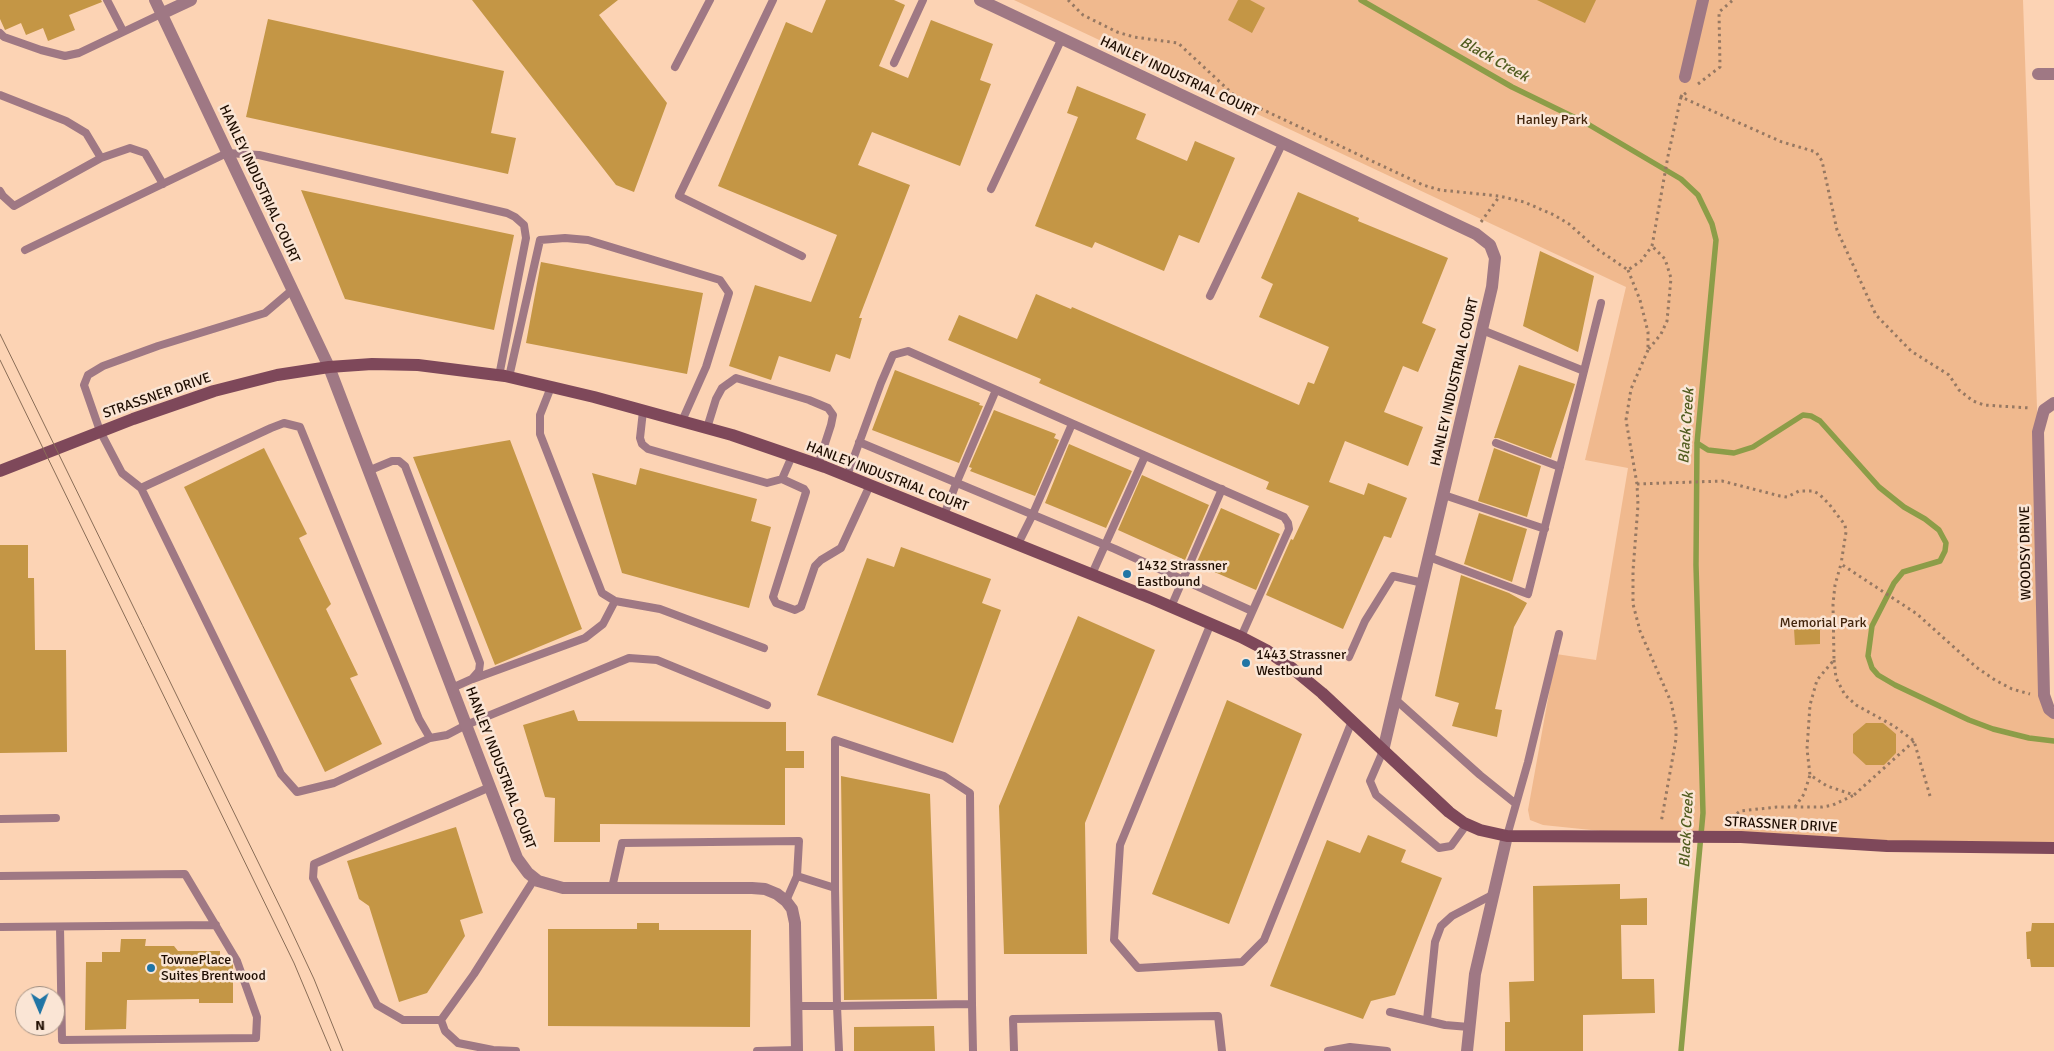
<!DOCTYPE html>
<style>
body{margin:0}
#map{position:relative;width:2054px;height:1051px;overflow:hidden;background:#fcd3b4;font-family:Signika,sans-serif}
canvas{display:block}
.north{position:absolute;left:15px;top:986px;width:50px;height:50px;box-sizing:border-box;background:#fae5d5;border:1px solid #a28f80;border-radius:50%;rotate:179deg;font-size:14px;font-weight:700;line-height:20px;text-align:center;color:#1e0d01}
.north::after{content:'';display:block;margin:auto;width:18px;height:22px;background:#2075a5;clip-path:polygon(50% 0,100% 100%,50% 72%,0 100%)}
</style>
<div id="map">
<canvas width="2054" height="1051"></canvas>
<div class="north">N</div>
</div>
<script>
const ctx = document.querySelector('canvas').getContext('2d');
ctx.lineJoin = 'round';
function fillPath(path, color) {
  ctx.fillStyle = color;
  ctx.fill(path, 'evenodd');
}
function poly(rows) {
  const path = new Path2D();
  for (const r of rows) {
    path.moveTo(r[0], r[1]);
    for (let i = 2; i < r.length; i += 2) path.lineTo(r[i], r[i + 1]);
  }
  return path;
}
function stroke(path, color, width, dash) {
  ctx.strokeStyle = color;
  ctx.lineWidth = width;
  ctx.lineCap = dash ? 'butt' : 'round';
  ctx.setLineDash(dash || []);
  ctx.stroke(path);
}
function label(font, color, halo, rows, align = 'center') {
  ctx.font = font + ' Signika,sans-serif';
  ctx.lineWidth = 5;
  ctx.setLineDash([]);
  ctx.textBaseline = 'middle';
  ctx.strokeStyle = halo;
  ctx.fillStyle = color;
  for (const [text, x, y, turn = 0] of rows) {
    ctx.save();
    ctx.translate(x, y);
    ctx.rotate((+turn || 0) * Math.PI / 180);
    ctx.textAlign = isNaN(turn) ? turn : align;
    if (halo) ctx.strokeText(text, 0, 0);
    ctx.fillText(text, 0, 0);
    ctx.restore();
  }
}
fillPath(poly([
 [1014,0,2023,0,2037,408,2044,695,2054,713,2054,848,1659,837,1543,825,1530,820,1528,810,1556,654,1596,660,1628,468,1585,460,1626,287]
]), '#f0b98e');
stroke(poly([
 [1361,0,1512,87,1586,123,1681,179,1698,195,1712,224,1716,240,1697,443,1696,565,1703,813,1681,1051],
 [1697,443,1708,450,1734,453,1753,447,1803,415,1811,416,1820,421,1879,487,1904,507,1925,519,1939,530,1946,543,1945,551,1940,561,1903,572,1894,583,1872,626,1868,656,1872,668,1878,675,1895,685,1969,720,1993,729,2029,738,2054,741]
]), '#8c9d48', 5.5);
fillPath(poly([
 [0,0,101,0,102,2,69,15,75,30,48,41,43,28,26,35,21,23,5,30,0,19],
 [472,0,618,0,599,15,667,103,634,192,616,185],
 [826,0,894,0,905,5,879,66,908,78,931,20,993,44,980,80,991,84,960,166,872,132,858,165,910,185,859,318,862,318,850,359,836,354,830,372,779,356,771,380,729,366,755,285,811,302,837,235,718,186,786,22,812,33],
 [1238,0,1250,0,1265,8,1252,33,1228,20],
 [1537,0,1596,0,1585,23],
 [268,19,504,71,491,133,516,138,508,174,246,117],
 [1077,86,1146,114,1136,139,1187,161,1195,141,1235,158,1199,243,1179,235,1164,271,1095,242,1092,248,1035,226,1078,117,1067,113],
 [301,190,514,235,494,330,345,299],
 [1298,192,1359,218,1358,221,1448,258,1422,323,1436,329,1418,372,1403,366,1384,412,1423,427,1408,466,1345,441,1329,482,1364,495,1368,483,1407,498,1391,538,1384,536,1343,629,1266,595,1291,539,1293,540,1309,506,1266,489,1269,482,1039,383,1041,379,948,340,959,315,1017,339,1036,294,1071,309,1072,307,1299,405,1308,382,1314,384,1329,347,1259,317,1273,284,1261,278],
 [1540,251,1594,276,1578,352,1523,326],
 [541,262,703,293,687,374,526,343],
 [1519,365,1575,384,1551,458,1498,438,1494,438],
 [895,370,980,403,979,405,983,406,959,463,872,430],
 [994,410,1056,434,1054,438,1059,440,1035,496,970,471,972,468,969,467],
 [510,440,582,629,495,665,413,457],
 [1069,444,1132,471,1106,528,1045,503],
 [264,448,307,534,299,538,331,604,326,609,358,675,350,678,382,744,325,772,184,487],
 [1494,448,1541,466,1527,517,1478,501],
 [640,468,757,499,751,521,771,527,749,608,622,573,592,473,636,485],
 [1142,475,1209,505,1185,560,1118,530],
 [1221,508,1280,534,1256,590,1196,564],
 [1479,513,1527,529,1512,582,1464,564],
 [0,545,28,545,28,578,34,578,35,650,66,650,67,752,0,753],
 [901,547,991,579,982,603,1001,610,953,743,817,695,867,558,894,567],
 [1461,575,1509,593,1527,603,1514,627,1495,709,1502,710,1497,737,1452,726,1459,703,1435,696],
 [1078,616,1155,650,1085,823,1087,954,1004,954,999,806],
 [1820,628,1820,644,1795,645,1794,629],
 [1227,700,1302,734,1229,924,1152,894],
 [574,710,578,721,786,722,786,751,804,751,804,768,785,768,785,825,600,824,600,842,554,842,555,798,545,797,523,725],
 [1866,723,1883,723,1896,734,1896,753,1884,765,1866,765,1853,753,1853,734],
 [841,776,930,794,937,999,844,1000],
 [456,827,483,913,460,920,465,936,427,993,399,1002,369,906,359,899,347,861],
 [1368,835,1406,850,1401,862,1442,878,1395,995,1371,1001,1363,1019,1270,986,1327,840,1360,853],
 [1620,884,1620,899,1647,898,1647,925,1621,925,1622,979,1654,979,1655,1013,1583,1015,1583,1051,1505,1051,1505,1022,1510,1022,1509,982,1534,981,1533,886],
 [637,923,659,923,659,930,751,930,750,1027,548,1026,548,929,637,929],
 [2032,923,2054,923,2054,967,2031,967,2030,959,2027,959,2026,932,2031,931],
 [121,939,146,939,145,946,174,946,178,951,220,951,220,961,231,962,233,965,233,1003,199,1003,199,999,127,1000,126,1029,85,1030,86,962,102,962,102,952,120,952],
 [934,1026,935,1051,854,1051,854,1027]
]), '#c49645');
stroke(poly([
 [1068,0,1083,15,1117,32,1134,37,1178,43,1236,97,1423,185,1440,190,1499,196,1524,202,1554,215,1569,224,1597,249,1628,270,1641,261,1652,246,1668,156,1681,97,1687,92],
 [1698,84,1720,67,1719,12,1733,0],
 [1682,95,1681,97,1782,142,1816,152,1822,161,1837,230,1876,315,1911,351,1949,375,1959,390,1973,401,1984,405,2030,408],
 [1481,222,1499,197],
 [1628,270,1640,300,1648,332,1648,350,1661,334,1667,321,1671,278,1665,259,1652,246],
 [1648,350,1631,389,1626,420,1637,484,1638,505,1633,571,1633,604,1640,631,1671,702,1676,726,1676,739,1661,823],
 [1637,484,1722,481,1780,496,1787,497,1799,491,1813,491,1819,494,1829,504,1845,525,1846,532,1841,564],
 [1834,660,1836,678,1845,695,1856,705,1894,726,1914,741,1930,796],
 [1914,741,1854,795,1827,786,1810,775,1807,749,1810,705,1817,680,1834,660,1833,604,1835,585,1841,564,1917,614,1976,667,1995,680,2012,689,2030,694],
 [1795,807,1804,794,1810,775],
 [1727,822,1740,811,1777,807,1822,807,1833,805,1854,795]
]), '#967862', 3, [2.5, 4]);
stroke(poly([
 [107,0,123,31],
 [773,0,679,196,802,256],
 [0,33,4,37,41,50,65,56,79,53,161,14],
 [894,63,923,0],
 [675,67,710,0],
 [0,95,66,121,86,133,101,158],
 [991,189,1062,38],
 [0,191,3,196,14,206,101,158,130,148,145,153,163,184],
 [25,250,227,153,259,155,507,213,515,217,524,225,526,238,499,376],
 [292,290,265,313,158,346,103,366,88,375,84,385,100,431,122,473,141,488,271,428,284,423,300,427,419,719,430,738,447,735,466,725,629,658,657,660,767,705],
 [1210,296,1283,142],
 [1482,330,1584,371,1601,303],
 [509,377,540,240,565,238,588,240,720,280,729,293,706,367,682,421],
 [551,387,540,415,540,434,602,593,615,601,660,609,764,648],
 [643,411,640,438,642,444,648,449,767,483,782,479,792,456],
 [707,428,716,399,722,388,736,378,809,400,828,408,833,415,831,425,818,465],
 [859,442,1115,549,1252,611],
 [1496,443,1560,467],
 [368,471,392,461,399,461,405,466,480,663,479,671,472,679,452,688],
 [847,476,881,383,893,355,908,351,1284,517,1288,523,1289,529,1241,637],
 [782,479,804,489,806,492,773,597,776,603,795,610,801,607,815,566,821,560,841,548,870,485],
 [141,488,281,774,297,792,334,783,430,738],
 [1444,495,1545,529],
 [944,515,956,484,996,390],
 [1018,544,1032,516,1072,424],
 [1429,557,1528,594,1584,371],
 [1092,574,1145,456],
 [1171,607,1222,489],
 [1211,623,1120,845,1114,940,1138,968,1242,962,1264,940,1352,721],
 [1349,657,1365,621,1393,576,1423,583],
 [473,679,585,638,603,624,615,601],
 [1396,700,1480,775,1516,804],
 [1383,751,1370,781,1376,795,1439,848,1451,846,1467,824],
 [0,819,56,818],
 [1507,836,1528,762,1559,634],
 [0,876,185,874,237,961,257,1017,256,1038,62,1040,60,927],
 [797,876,835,888,837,1006,972,1004,970,793,944,776,835,740,835,888],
 [612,888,622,843,799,841,797,876,786,901],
 [0,927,216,925],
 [972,1004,973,1051],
 [797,1006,837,1006,839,1051],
 [1390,1012,1445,1025,1469,1027],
 [441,1020,403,1020,377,1005,313,878,314,864,490,787],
 [1427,1020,1435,942,1441,926,1452,916,1494,894],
 [516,1051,493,1050,458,1043,445,1031,441,1020,474,974,535,878],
 [757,1051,797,1050],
 [1014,1051,1013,1019,1218,1016,1222,1051],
 [1328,1051,1350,1047,1387,1051]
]), '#9f7884', 8);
stroke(poly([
 [155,0,329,367,517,858,528,873,538,881,563,888,752,888,765,889,777,894,786,901,792,909,795,923,797,1051],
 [980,0,1476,234,1490,245,1495,258,1492,287,1383,751],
 [161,14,191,0],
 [2038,74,2054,74],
 [1685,77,1703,0],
 [2054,403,2044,410,2038,432,2044,695,2049,709,2054,713],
 [1467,1051,1475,974,1507,836]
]), '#9f7884', 12);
stroke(poly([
 [0,471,133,419,214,391,277,375,329,367,372,364,418,365,505,376,594,397,732,435,825,467,1153,599,1241,637,1266,650,1293,669,1322,693,1449,812,1464,823,1480,830,1507,836,1741,837,1887,846,2054,848]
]), '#7e485a', 12);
stroke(poly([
 [0,334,285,917,314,979,343,1051],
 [0,360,294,963,331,1051]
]), '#896d57', 1);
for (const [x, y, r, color] of [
 [1127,574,5,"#2075a5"],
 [1246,663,5,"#2075a5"],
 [151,968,5,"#2075a5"]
]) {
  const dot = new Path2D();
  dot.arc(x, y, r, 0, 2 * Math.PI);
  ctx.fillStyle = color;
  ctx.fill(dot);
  stroke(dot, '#fae5d5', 2);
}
label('14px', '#1e0d01', '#fae5d5', [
 ["HANLEY INDUSTRIAL COURT",1179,77,25],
 ["HANLEY INDUSTRIAL COURT",259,184,65],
 ["HANLEY INDUSTRIAL COURT",1455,382,-77],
 ["STRASSNER DRIVE",157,396,-19],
 ["HANLEY INDUSTRIAL COURT",887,477,21],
 ["WOODSY DRIVE",2026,553,-91],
 ["HANLEY INDUSTRIAL COURT",500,768,69],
 ["STRASSNER DRIVE",1781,825,3]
]);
label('14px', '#43260d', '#fae5d5', [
 ["Hanley Park",1552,120],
 ["Memorial Park",1823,623]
]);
label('14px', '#1e0d01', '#fae5d5', [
 ["1432 Strassner",1137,566],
 ["Eastbound",1137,582],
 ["1443 Strassner",1256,655],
 ["Westbound",1256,671],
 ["TownePlace",161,960],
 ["Suites Brentwood",161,976]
], 'left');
label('italic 15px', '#505c1f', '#fae5d5', [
 ["Black Creek",1494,60,29],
 ["Black Creek",1687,426,-86],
 ["Black Creek",1687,830,-87]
]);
</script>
